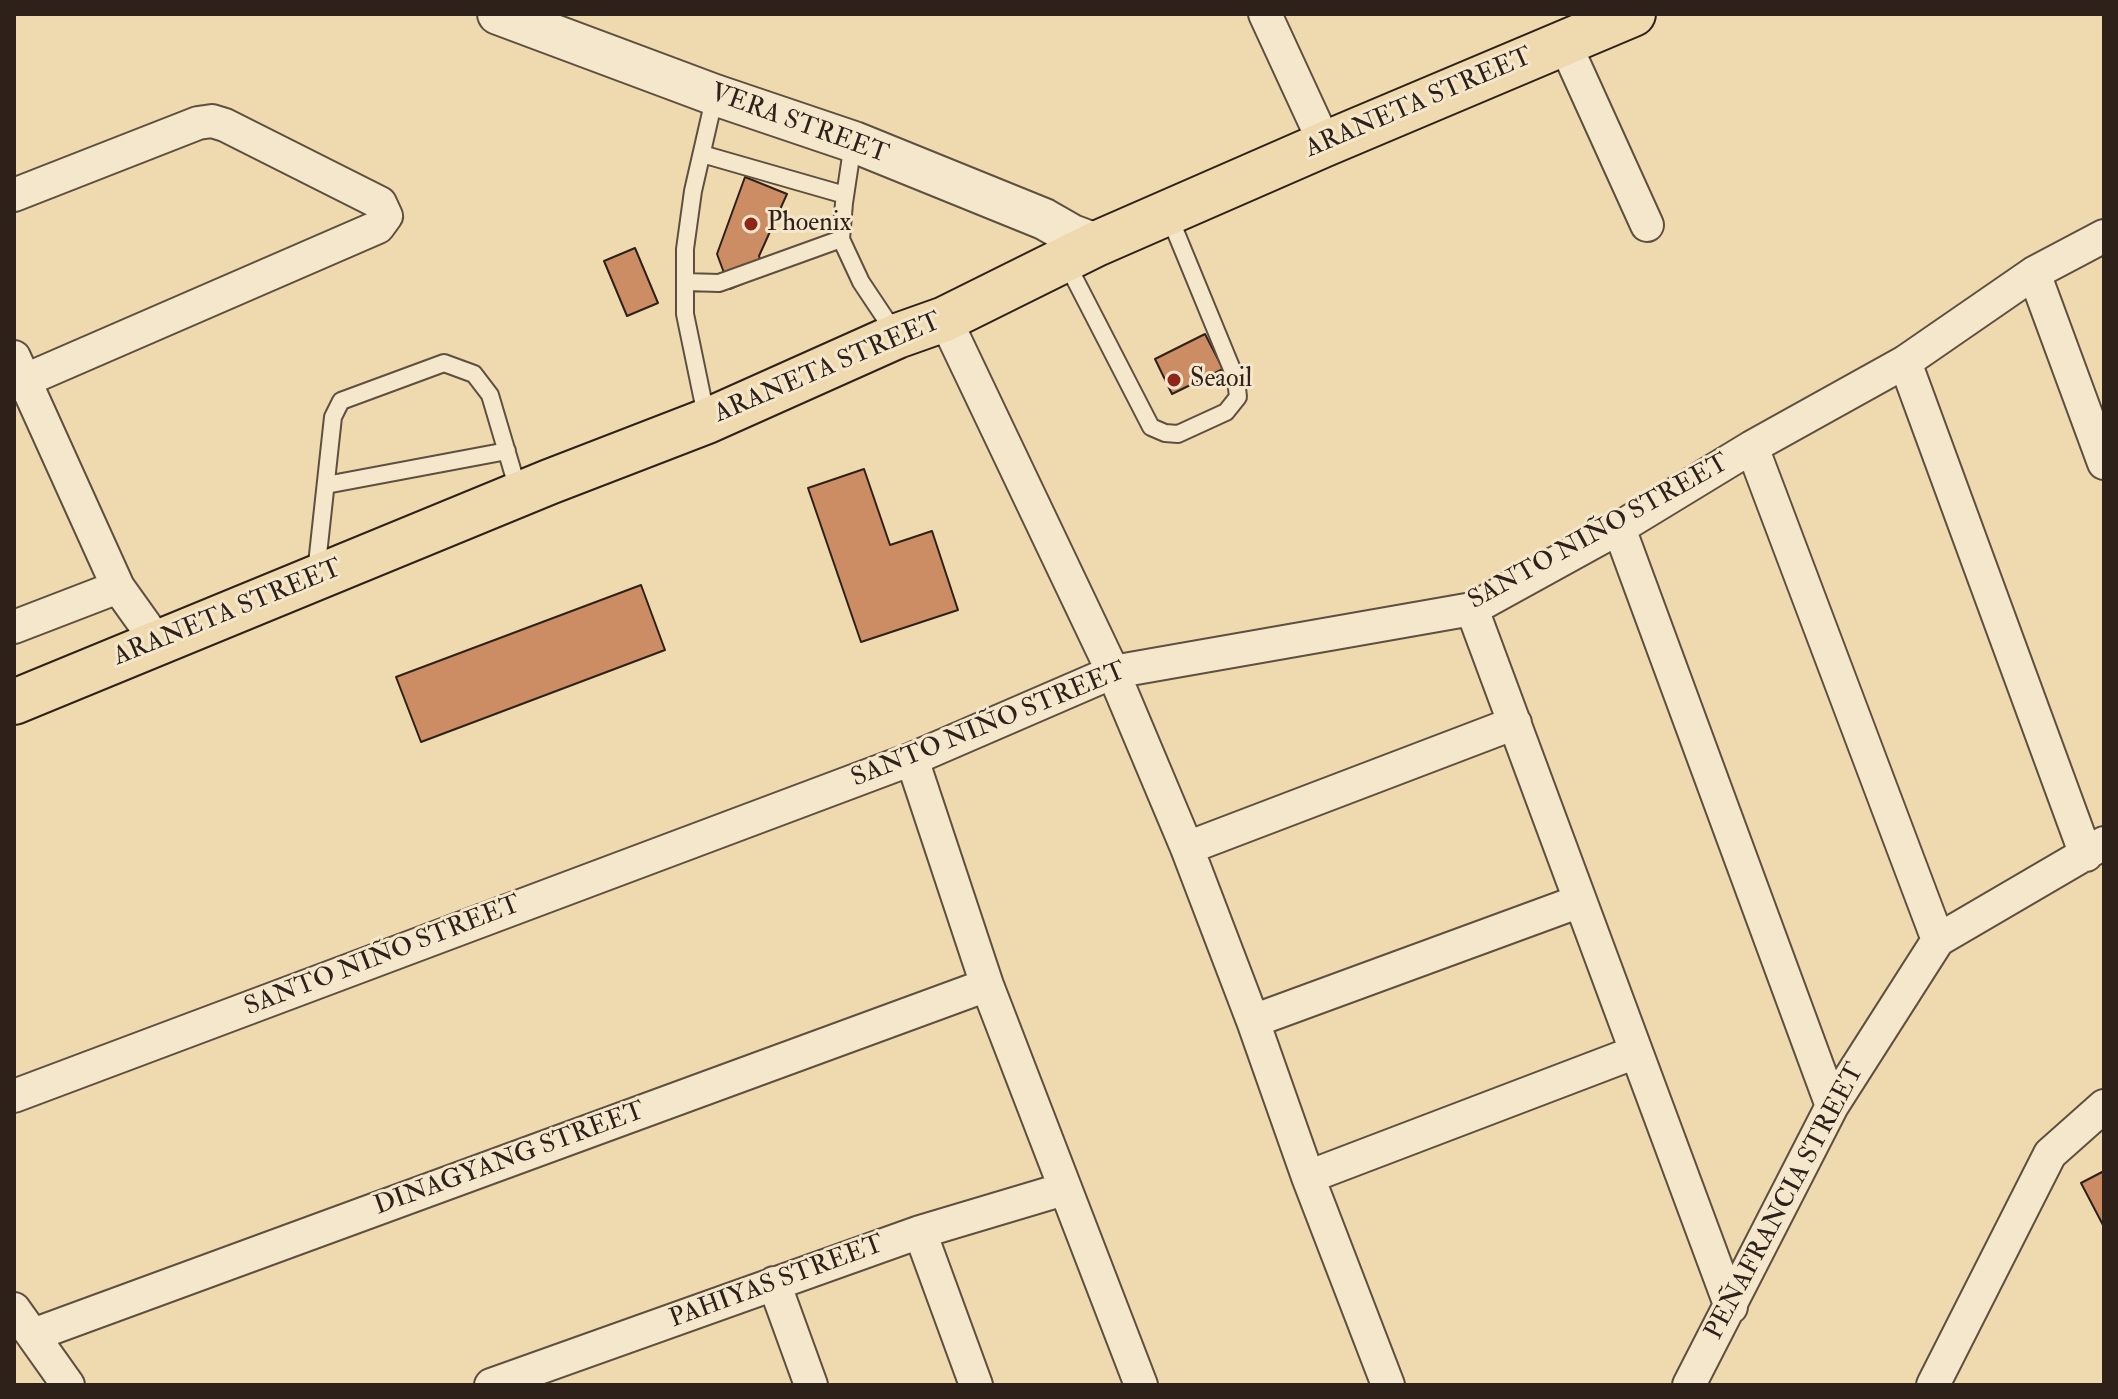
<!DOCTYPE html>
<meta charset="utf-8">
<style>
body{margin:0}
#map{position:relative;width:2118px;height:1399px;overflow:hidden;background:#efdab0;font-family:"IM FELL Double Pica",serif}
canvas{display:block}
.frame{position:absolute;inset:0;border:16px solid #2e211a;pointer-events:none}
</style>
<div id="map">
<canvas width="2118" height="1399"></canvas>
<div class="frame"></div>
</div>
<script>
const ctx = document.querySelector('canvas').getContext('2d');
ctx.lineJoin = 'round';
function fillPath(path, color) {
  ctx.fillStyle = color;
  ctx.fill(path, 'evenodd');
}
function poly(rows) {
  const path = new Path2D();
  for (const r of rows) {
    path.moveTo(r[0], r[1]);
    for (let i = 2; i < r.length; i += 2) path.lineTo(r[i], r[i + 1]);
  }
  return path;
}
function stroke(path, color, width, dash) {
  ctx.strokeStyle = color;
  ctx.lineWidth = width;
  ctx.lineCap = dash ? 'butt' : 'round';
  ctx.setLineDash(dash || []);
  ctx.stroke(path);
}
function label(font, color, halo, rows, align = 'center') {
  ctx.font = font + ' "IM FELL Double Pica",serif';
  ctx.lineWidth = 6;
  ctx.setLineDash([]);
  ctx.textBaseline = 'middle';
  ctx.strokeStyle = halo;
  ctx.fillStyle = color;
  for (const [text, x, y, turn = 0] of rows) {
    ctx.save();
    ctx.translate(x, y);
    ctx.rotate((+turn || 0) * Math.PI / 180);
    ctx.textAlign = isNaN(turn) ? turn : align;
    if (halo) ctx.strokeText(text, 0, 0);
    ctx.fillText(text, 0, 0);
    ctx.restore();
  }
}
const building = poly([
 [745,177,787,194,759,256,765,274,730,289,717,254,745,177],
 [635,248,658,303,627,316,604,261,635,248],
 [1205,334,1223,369,1172,394,1155,359,1205,334],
 [864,469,890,545,932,531,958,610,861,642,808,488,864,469],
 [641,585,665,650,421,742,396,677,641,585],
 [2104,1171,2104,1227,2081,1183,2104,1171]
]);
fillPath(building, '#cc8d64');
stroke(building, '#2e211a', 2);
const service = poly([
 [853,143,844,203,841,239,861,282,897,336],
 [702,154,845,195],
 [1066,262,1151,427,1165,433,1178,434,1226,412,1238,397,1236,379,1169,216],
 [685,282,719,283,841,239],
 [707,420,685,314,685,249,693,191,715,95],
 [326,485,507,451],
 [316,573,333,417,341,401,444,363,474,374,490,395,519,493]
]);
const minor = poly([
 [1265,14,1325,144],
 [1564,42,1647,225],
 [14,195,198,123,212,121,225,125,380,203,386,216,378,227,14,385],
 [2034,273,2104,463],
 [945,319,1113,672,1187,848,1253,1021,1308,1177,1388,1385],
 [14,357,118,587,158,643],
 [1905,362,2086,855],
 [1752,447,1938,940],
 [1619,528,1832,1106],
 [1472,609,1731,1307],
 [14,627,118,587],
 [912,759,987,985,1141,1385],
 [1187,848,1515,723],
 [1253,1021,1580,901],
 [14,1096,912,759,1113,672,1472,609,1619,528,1752,447,1905,362,2034,273,2104,236],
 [1308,1177,1636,1052],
 [920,1232,976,1385],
 [774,1283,811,1385],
 [14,1309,68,1385],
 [33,1335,987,985],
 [491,1385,920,1232,1064,1189],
 [1689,1385,1832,1106,1938,940,2104,843],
 [1933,1385,2050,1154,2104,1106]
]);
const tertiary = poly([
 [498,14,715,95,854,142,1044,219,1072,235,1096,244]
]);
const trunk = poly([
 [14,702,549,482,707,421,897,336,945,319,1096,244,1325,144,1633,14]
]);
stroke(service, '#5e4f40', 20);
stroke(minor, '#5e4f40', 36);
stroke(tertiary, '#5e4f40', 44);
stroke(trunk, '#2e211a', 48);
stroke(service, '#f5e7cc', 16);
stroke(minor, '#f5e7cc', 32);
stroke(tertiary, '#f5e7cc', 40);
stroke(trunk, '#efdab0', 44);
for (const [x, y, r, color] of [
 [751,224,8,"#8f2418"],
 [1174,380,8,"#8f2418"]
]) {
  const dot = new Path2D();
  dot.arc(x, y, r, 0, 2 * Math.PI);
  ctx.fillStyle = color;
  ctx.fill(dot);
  stroke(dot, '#f5e7cc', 3);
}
label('26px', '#2e211a', '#f5e7cc', [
 ["ARANETA STREET",1419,104,-23],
 ["VERA STREET",799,125,20],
 ["ARANETA STREET",828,369,-23],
 ["SANTO NIÑO STREET",1599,533,-29],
 ["ARANETA STREET",228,614,-22],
 ["SANTO NIÑO STREET",989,726,-22],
 ["SANTO NIÑO STREET",383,957,-21],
 ["DINAGYANG STREET",510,1160,-20],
 ["PEÑAFRANCIA STREET",1786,1202,-62],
 ["PAHIYAS STREET",777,1283,-20]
]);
label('26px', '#2e211a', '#f5e7cc', [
 ["Phoenix",767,224],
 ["Seaoil",1190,380]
], 'left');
</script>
